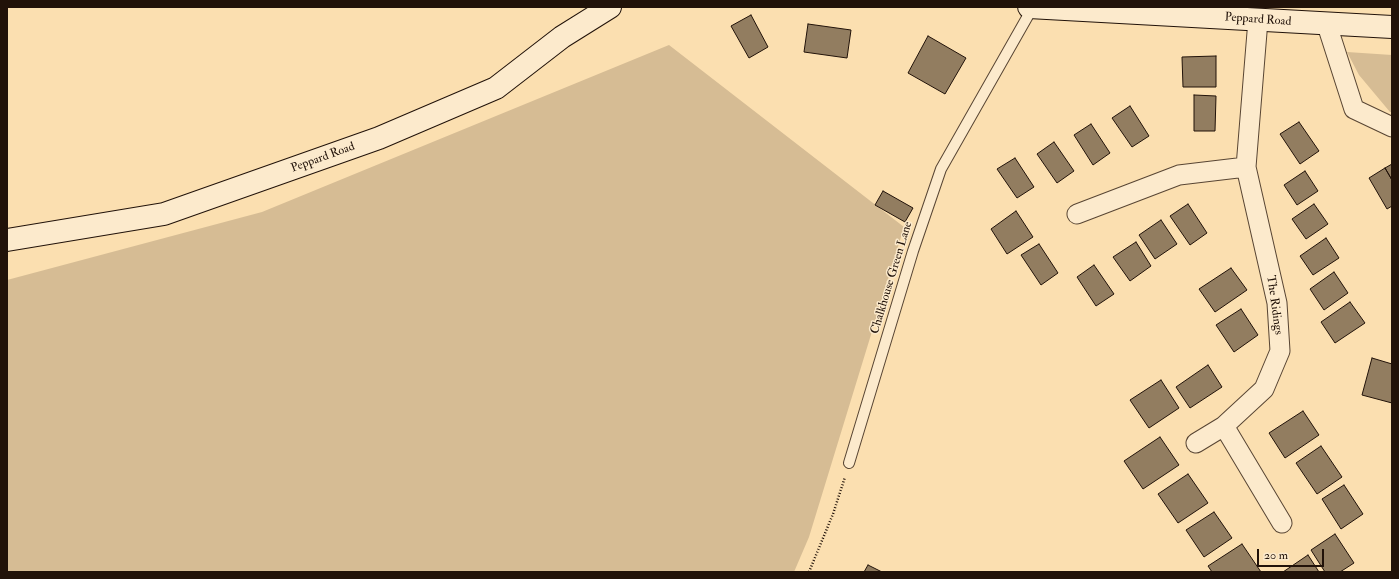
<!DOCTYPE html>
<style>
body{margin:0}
#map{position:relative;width:1399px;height:579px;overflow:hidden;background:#fbdfb0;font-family:"IM FELL Double Pica",serif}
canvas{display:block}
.frame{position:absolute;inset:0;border:8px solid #211209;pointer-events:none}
.scale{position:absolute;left:1257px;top:549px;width:67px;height:18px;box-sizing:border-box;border:2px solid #211209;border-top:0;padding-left:5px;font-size:12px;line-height:14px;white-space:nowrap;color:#211209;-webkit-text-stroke:3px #fceacc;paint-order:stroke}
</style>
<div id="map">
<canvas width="1399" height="579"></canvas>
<div class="frame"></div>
<div class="scale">20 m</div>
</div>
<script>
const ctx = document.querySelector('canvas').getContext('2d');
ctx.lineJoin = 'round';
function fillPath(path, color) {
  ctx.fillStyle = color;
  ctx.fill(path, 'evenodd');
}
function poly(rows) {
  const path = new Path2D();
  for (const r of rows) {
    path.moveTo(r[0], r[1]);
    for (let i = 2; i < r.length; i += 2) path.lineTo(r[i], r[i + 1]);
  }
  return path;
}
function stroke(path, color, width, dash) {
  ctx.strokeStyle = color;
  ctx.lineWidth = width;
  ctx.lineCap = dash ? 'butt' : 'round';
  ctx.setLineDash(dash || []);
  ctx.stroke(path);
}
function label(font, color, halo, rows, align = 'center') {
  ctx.font = font + ' "IM FELL Double Pica",serif';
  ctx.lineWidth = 3;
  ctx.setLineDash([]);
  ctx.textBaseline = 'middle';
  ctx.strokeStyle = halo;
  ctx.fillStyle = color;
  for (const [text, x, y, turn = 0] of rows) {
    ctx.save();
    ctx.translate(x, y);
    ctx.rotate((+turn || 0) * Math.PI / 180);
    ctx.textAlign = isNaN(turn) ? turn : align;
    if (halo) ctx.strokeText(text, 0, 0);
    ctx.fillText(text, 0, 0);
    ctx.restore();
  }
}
fillPath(poly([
 [669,45,904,227,809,537,794,572,7,572,7,280,262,212],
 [1347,52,1392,55,1392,112,1390,112,1359,75]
]), '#d6bc94');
const building = poly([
 [751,15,768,47,749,58,731,26,751,15],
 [808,24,851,30,847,58,804,52,808,24],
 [928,36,966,58,945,94,908,73,928,36],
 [1216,56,1216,87,1183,87,1182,57,1216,56],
 [1194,95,1216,96,1215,131,1194,131,1194,95],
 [1130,106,1149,136,1132,147,1112,118,1130,106],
 [1299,122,1319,151,1300,164,1280,134,1299,122],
 [1091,124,1110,153,1093,165,1074,135,1091,124],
 [1054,142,1074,171,1057,183,1037,154,1054,142],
 [1015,158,1034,187,1017,198,997,169,1015,158],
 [1392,164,1392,180,1385,168,1392,164],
 [1385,168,1392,180,1392,206,1387,209,1369,178,1385,168],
 [1305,171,1318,191,1297,205,1284,185,1305,171],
 [883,191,913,208,905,222,875,205,883,191],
 [1188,204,1207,233,1190,245,1170,216,1188,204],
 [1314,204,1328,224,1306,239,1292,219,1314,204],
 [1016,211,1033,237,1007,254,991,229,1016,211],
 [1161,220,1177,244,1155,259,1139,235,1161,220],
 [1326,238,1339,258,1313,275,1300,256,1326,238],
 [1136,242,1151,266,1130,281,1113,257,1136,242],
 [1039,244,1058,273,1041,285,1021,255,1039,244],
 [1094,265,1114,294,1096,306,1077,277,1094,265],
 [1231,268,1247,290,1215,312,1199,289,1231,268],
 [1334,272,1348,293,1324,310,1310,289,1334,272],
 [1350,302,1365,323,1335,343,1321,322,1350,302],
 [1241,309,1258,335,1234,352,1216,325,1241,309],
 [1372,358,1392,364,1392,403,1362,395,1372,358],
 [1208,365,1222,387,1190,408,1176,387,1208,365],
 [1161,380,1179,408,1149,428,1130,400,1161,380],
 [1303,411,1319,435,1285,458,1269,433,1303,411],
 [1160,437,1179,465,1143,489,1124,461,1160,437],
 [1321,446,1342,477,1317,494,1296,463,1321,446],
 [1188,474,1208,503,1178,523,1158,494,1188,474],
 [1344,485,1363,514,1341,529,1322,499,1344,485],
 [1214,512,1232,538,1204,557,1186,530,1214,512],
 [1335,534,1354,563,1340,572,1325,572,1311,550,1335,534],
 [1242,544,1261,572,1212,572,1208,566,1242,544],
 [1308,555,1319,572,1283,572,1308,555],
 [868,565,882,572,864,572,868,565]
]);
fillPath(building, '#927d60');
stroke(building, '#211209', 1);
const lane = poly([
 [849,463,913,251,941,169,1033,7]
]);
const street = poly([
 [1327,25,1354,109,1392,127],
 [1077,214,1179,175,1246,167],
 [1224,426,1282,523],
 [1196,443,1224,426,1264,389,1280,351,1277,303,1246,167,1258,20]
]);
const secondary = poly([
 [1029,7,1392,27],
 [7,240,164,214,379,138,496,88,562,37,610,7]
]);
stroke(lane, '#584533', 12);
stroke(street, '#584533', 21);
stroke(secondary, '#211209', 24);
stroke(poly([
 [809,572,833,514,845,477]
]), '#211209', 2.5, [1, 2]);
stroke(lane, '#fceacc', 10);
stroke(street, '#fceacc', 19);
stroke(secondary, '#fceacc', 22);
label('12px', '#211209', '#fceacc', [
 ["Peppard Road",1258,20,4],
 ["Peppard Road",323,158,-20],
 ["Chalkhouse Green Lane",892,278,-73],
 ["The Ridings",1274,305,82]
]);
</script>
